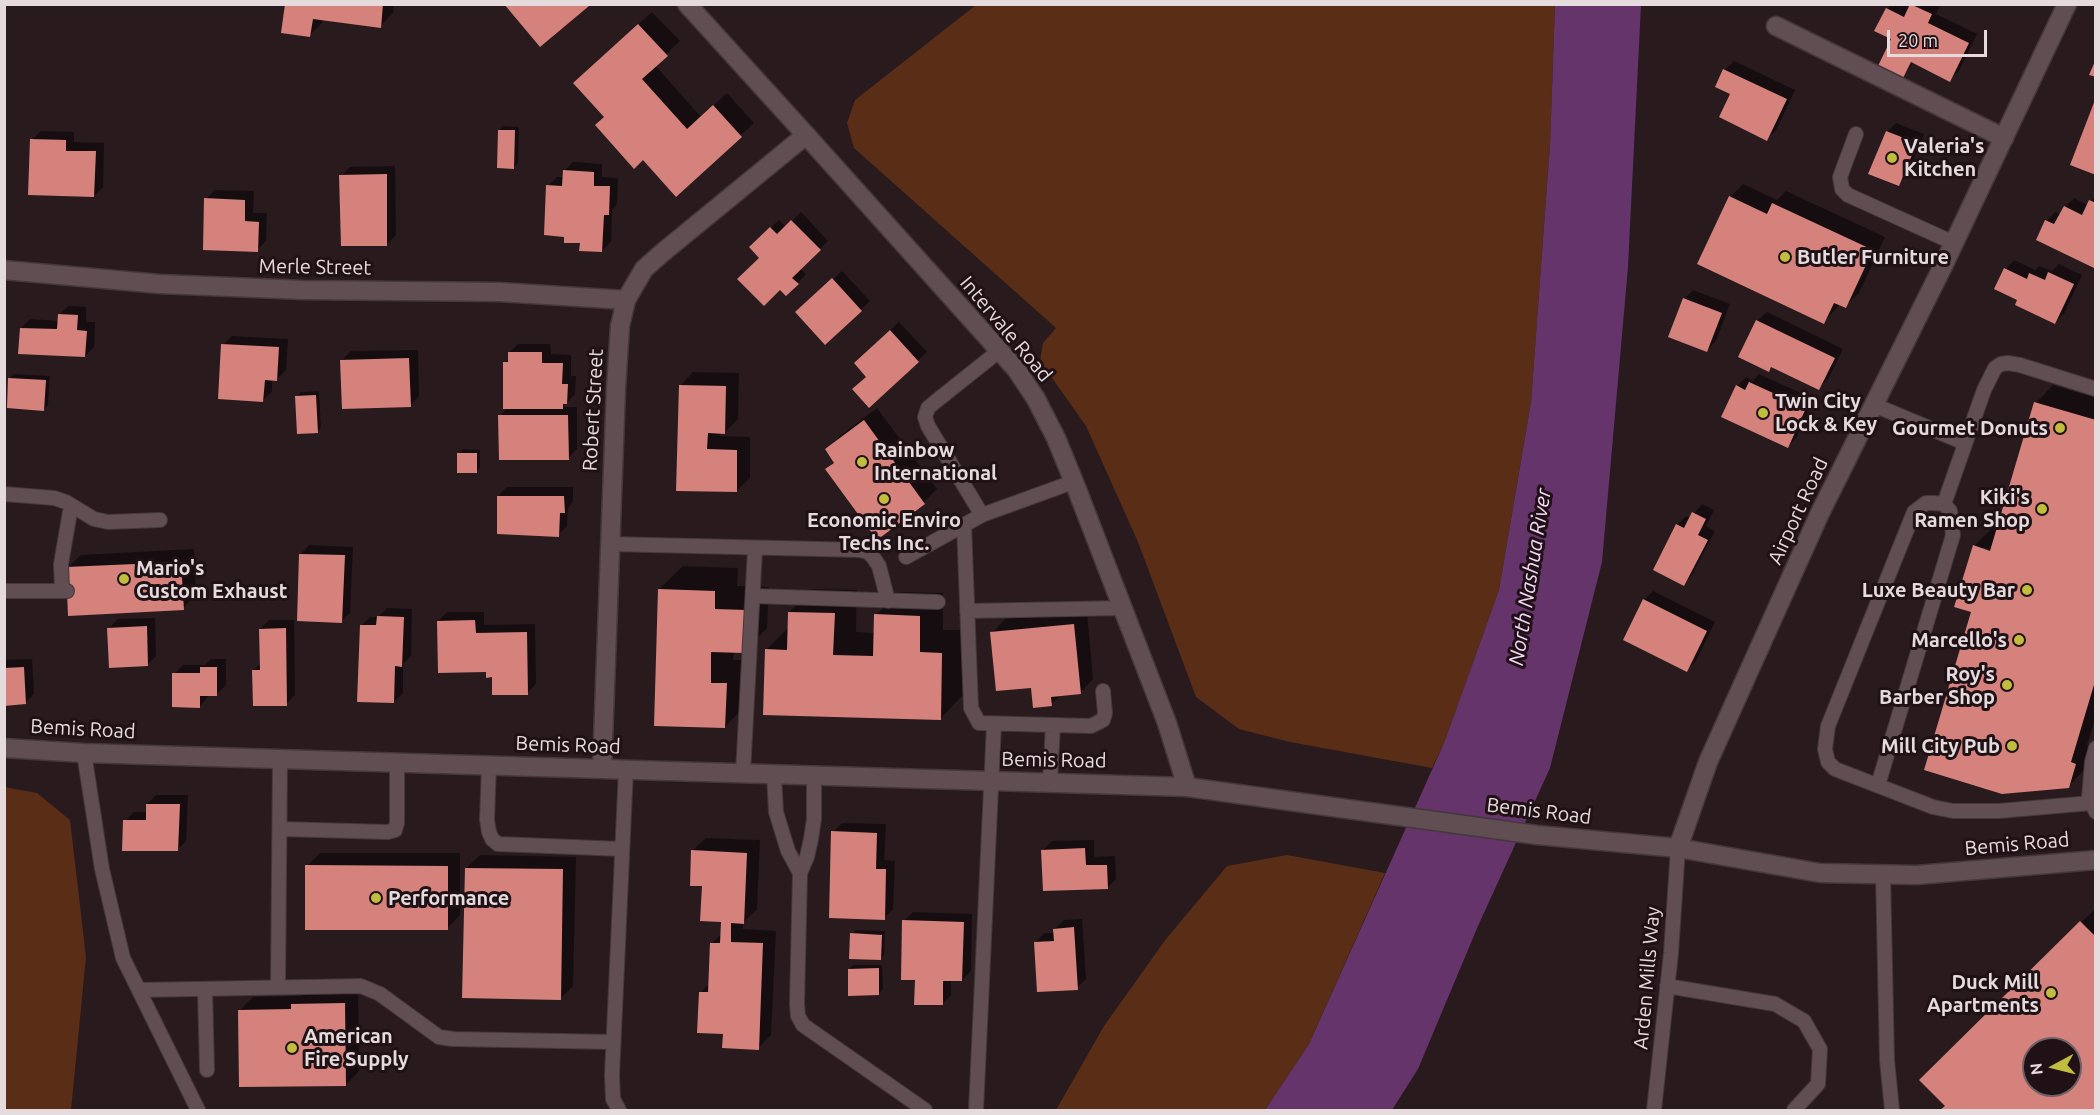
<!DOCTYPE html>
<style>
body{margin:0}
#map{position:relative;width:2100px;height:1115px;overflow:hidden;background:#291a1e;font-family:Ubuntu,sans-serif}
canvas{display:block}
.frame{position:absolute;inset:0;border:6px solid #e5dadc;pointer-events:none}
.north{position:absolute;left:2022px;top:1037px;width:60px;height:60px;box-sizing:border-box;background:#1f1115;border:2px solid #6e6165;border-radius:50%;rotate:263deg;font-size:16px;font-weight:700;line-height:24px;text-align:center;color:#e5dadc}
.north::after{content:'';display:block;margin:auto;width:21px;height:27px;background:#c2bd3f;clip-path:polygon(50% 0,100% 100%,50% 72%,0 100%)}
.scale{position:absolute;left:1887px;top:30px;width:100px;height:27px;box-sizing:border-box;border:3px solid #e5dadc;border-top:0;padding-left:8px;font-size:18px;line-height:21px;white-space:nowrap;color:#e5dadc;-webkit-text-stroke:4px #1f1115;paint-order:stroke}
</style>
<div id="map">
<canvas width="2100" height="1115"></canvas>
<div class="frame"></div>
<div class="north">N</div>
<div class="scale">20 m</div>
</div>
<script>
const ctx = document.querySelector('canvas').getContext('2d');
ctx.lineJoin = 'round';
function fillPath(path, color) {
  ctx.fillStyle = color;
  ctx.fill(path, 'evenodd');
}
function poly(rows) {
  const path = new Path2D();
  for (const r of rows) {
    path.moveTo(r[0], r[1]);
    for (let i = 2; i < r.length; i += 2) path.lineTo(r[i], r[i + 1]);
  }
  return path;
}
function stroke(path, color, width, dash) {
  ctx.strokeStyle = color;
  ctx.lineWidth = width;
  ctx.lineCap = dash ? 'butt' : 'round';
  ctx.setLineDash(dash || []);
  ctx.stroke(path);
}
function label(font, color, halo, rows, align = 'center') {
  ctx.font = font + ' Ubuntu,sans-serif';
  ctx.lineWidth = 6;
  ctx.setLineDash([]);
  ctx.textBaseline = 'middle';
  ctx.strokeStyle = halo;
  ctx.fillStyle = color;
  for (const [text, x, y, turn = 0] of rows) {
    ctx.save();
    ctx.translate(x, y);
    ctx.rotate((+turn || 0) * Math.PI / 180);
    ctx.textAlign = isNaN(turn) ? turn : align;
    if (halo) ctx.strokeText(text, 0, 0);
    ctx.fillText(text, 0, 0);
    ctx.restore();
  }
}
fillPath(poly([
 [976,5,1555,5,1550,144,1531,402,1499,590,1444,743,1432,768,1290,742,1239,729,1196,697,1138,542,1086,426,1040,361,1043,343,1056,328,854,148,847,123,855,100],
 [4,787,37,793,70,820,86,957,71,1110,5,1110],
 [1287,855,1385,873,1309,1044,1265,1110,1056,1110,1104,1026,1166,939,1227,866]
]), '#5a2d17');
fillPath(poly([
 [1555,5,1641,5,1628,267,1602,562,1550,768,1478,926,1418,1069,1392,1110,1265,1110,1309,1044,1444,743,1499,590,1531,402,1550,144]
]), '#64346a');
fillPath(poly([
 [286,4,394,4,393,13,380,26,323,19,323,22,310,35],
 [1892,4,1905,4,1910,7,1911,4,1938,4,1940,5,1936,14,1977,34,1959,71,1950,80,1914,62,1903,76,1887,9],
 [652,12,680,41,655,65,701,117,727,93,754,123,676,194,605,117,588,70],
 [1734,61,1795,90,1776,130,1767,139,1732,93,1725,70],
 [1896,123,1924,134,1907,176,1898,184,1887,132],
 [503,126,519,127,518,163,514,167,499,130],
 [41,131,74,132,74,142,104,143,103,187,94,196,32,140],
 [573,162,602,164,602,177,618,178,617,204,612,210,611,242,602,250,581,242,548,186,557,177,564,177,564,171],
 [395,166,396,235,387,244,341,176,350,167],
 [1743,184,1777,200,1786,191,1885,237,1859,293,1845,306,1840,304,1824,322,1730,197],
 [215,190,254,191,253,213,267,213,266,241,257,250,206,199],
 [2096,196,2096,265,2094,266,2047,221,2055,212,2061,215,2065,207,2074,198,2088,205],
 [801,212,828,241,800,268,806,274,798,283,761,258,751,247,779,220,786,227],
 [2014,260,2035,270,2039,266,2052,271,2059,264,2082,275,2064,314,2055,322,2006,269],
 [842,271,870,301,825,343,806,304],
 [1693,290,1730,304,1716,341,1707,350,1684,299],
 [68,306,86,307,86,322,95,322,94,347,85,356,21,328,30,319,59,321,59,315],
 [1767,312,1843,349,1828,379,1819,388,1773,366,1769,370,1740,356,1758,320],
 [899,322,927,352,869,406,864,354],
 [232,336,288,339,286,370,277,379,272,379,272,392,263,400,223,345],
 [518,344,550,344,551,354,571,355,571,376,576,376,575,394,563,407,577,407,577,449,568,458,500,416,508,407,504,363,509,358,509,353],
 [418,350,419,397,410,405,342,360,351,351],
 [693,372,739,373,738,419,725,432,720,432,720,436,750,437,750,478,736,491,678,490,680,386],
 [14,374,50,376,48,405,44,409,10,378],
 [1759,374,1814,399,1796,438,1787,447,1737,386,1746,377,1753,381],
 [2053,385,2096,398,2096,716,2087,745,2092,747,2085,769,2068,787,1973,611,1974,546,1991,529,1997,531,2036,403],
 [1983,547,1997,552,1996,554,1983,550],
 [319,391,321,427,317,432,297,396,301,392],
 [877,408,937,489,924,502,877,538,827,469,835,461,827,450,840,436],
 [463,449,480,450,480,468,476,472,459,453],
 [507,487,573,487,573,502,568,508,567,526,558,535,498,496],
 [1702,504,1714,510,1706,526,1715,531,1692,575,1684,584,1677,525,1686,516,1690,518],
 [309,545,353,547,350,613,341,621,301,554],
 [194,549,196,595,183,608,67,568,81,555],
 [683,566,738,568,737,586,769,587,767,628,744,652,734,651,733,660,749,660,748,703,725,727,659,589],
 [813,589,857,590,856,632,875,633,876,615,899,592,943,593,943,630,965,630,963,695,940,719,766,650,789,627,789,612],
 [1653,591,1715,622,1696,661,1687,670,1644,600],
 [387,608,412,609,411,656,403,664,403,693,394,702,361,626,370,617,378,617],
 [447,612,484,612,484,625,535,624,536,684,527,693,487,671,438,621],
 [1087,612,1093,679,1080,693,1061,695,1051,704,1032,686,992,633,1005,619],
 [155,618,156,656,147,665,109,628,118,619],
 [269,620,294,620,295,695,286,704,253,671,261,663,260,629],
 [32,659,34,694,25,703,4,704,4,660],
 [211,659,226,659,226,685,217,694,209,694,208,697,200,706,174,674,183,665,205,665],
 [156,795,188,795,186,841,177,850,125,821,134,812,147,812,147,804],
 [842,823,886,824,884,860,895,861,893,909,884,918,833,832],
 [706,838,760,840,757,909,743,923,743,929,776,931,771,1035,758,1048,724,1033,700,993,710,983,712,943,722,933,722,921,703,884,692,851],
 [1094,840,1094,857,1115,856,1116,879,1107,888,1043,850,1052,841],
 [320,853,460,853,460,915,447,929,307,866],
 [480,855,576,857,573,986,560,999,466,868],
 [2096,908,2096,1110,1942,1110,1947,1105,1922,1080],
 [2034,1049,2070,1049,2070,1085,2034,1085],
 [913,912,972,914,971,971,962,980,951,979,951,995,942,1004,916,979,904,921],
 [1082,919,1086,979,1077,988,1036,942,1044,933,1055,933,1055,929,1064,920],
 [856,930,885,931,884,955,880,959,852,934],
 [853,965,882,965,883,989,879,993,849,969],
 [358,990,359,1071,346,1085,240,1010,253,997,301,996,306,991]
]), '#0007');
fillPath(poly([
 [285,4,383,4,381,28,313,19,310,37,281,33],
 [504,4,588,4,589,6,540,47],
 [1910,4,1932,14,1928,23,1969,43,1950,82,1911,62,1903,78,1878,66,1891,39,1874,31,1886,8,1904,17],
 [638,24,668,56,642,79,687,129,713,105,742,137,676,197,643,160,634,169,595,125,604,117,573,83],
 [2096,59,2096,77,2089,75],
 [1723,69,1787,99,1767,141,1719,117,1730,94,1715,87],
 [2095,100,2096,100,2096,175,2070,165],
 [498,130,515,130,514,169,497,168],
 [1886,131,1917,143,1899,186,1868,174],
 [30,139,66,140,66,151,96,151,94,197,28,195],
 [563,170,594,172,594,186,610,186,609,215,604,215,602,252,579,251,580,243,564,243,564,237,544,235,546,185,562,186],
 [387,174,387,246,341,246,339,175],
 [1729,196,1767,214,1772,203,1873,250,1846,308,1834,303,1824,324,1697,264],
 [204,198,245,200,245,221,259,222,258,252,203,250],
 [2089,200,2096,203,2094,268,2036,240,2045,220,2054,224,2064,206,2082,215],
 [791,220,821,250,792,278,799,284,786,296,780,290,764,306,737,279,759,258,749,247,770,227,777,234],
 [2004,268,2027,279,2029,273,2045,280,2048,272,2074,284,2055,324,2015,305,2017,300,1994,289],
 [832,278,862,311,825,345,795,312],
 [1683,298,1722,313,1707,352,1668,337],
 [58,314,78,315,77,330,87,331,85,357,18,354,20,328,57,329],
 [1756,320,1835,358,1819,390,1771,367,1769,372,1738,357],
 [890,330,919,362,869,408,852,389,866,377,854,363],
 [221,344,279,347,277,381,265,380,263,402,218,399],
 [508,352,542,352,542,363,563,363,562,384,568,384,567,404,563,404,563,409,503,409,503,362,508,362],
 [409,358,411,407,342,409,340,360],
 [8,378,46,380,44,411,7,408],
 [1749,382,1806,408,1788,448,1721,417,1736,385,1745,390],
 [679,385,726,386,725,434,708,433,707,449,737,450,737,492,676,491],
 [316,395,318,433,297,434,295,396],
 [2034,402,2096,420,2096,678,2071,762,2076,764,2069,788,2002,794,1924,770,1971,612,1954,607,1973,545,1990,551],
 [498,415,568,415,569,460,499,460],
 [864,420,925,504,877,540,825,469,834,463,825,449],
 [457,453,477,453,477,473,457,473],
 [497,496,564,496,565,513,560,513,559,537,497,534],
 [1692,512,1706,519,1698,535,1708,540,1684,586,1653,570,1676,524,1684,528],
 [299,554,345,555,342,623,297,621],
 [181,562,184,610,68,616,66,567],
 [658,589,715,591,715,609,746,610,744,653,711,652,711,683,727,683,725,728,654,726],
 [1643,599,1707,631,1687,672,1623,640],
 [788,612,835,613,833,655,873,656,874,614,920,616,920,652,942,653,941,720,763,715,765,649,787,650],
 [377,616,404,617,402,667,395,666,394,703,357,702,360,625,376,625],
 [475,620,476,633,527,632,528,695,492,695,492,677,486,678,486,672,438,673,437,621],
 [1074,624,1081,694,1051,697,1052,706,1033,708,1031,688,996,691,990,632],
 [147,626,148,666,109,668,107,628],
 [286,628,287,706,253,706,252,670,260,670,259,629],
 [24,667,26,704,4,706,4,668],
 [200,667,217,667,217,696,200,696,200,708,172,707,172,673,200,673],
 [146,804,180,804,178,851,122,851,123,820,146,820],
 [831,831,877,833,876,869,886,869,885,920,829,918],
 [1085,848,1086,865,1107,865,1108,889,1043,891,1041,850],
 [691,850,747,853,744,924,731,923,731,942,763,943,759,1050,722,1048,723,1034,697,1033,699,992,708,992,710,943,720,943,721,922,700,921,702,886,690,886],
 [305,865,448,866,448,930,305,930],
 [465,868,563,869,561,1000,462,998],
 [902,920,964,922,962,981,943,981,943,1005,914,1005,915,980,901,980],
 [2080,921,2096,937,2096,1110,1940,1110,1945,1106,1919,1080],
 [2034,1049,2070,1049,2070,1085,2034,1085],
 [1074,927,1078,990,1037,992,1034,942,1054,941,1053,929],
 [850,933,882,935,881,960,849,959],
 [879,968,879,995,848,996,848,969],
 [345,1003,346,1086,239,1087,238,1010,291,1009,291,1004]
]), '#d5827d');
const lane = poly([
 [1856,134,1840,177,1842,189,1848,195,1954,243],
 [1874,405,1965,443],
 [4,494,54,498,66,502,94,519,108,522,160,520],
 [1944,504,1984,390,1995,368,2001,364,2008,363,2020,365,2096,389],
 [982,515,928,426,925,417,928,408,935,402,999,351],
 [964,524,971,708,979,723,1091,726,1103,720,1105,713,1103,691],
 [610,544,860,550,868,552,873,557,879,566,888,601],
 [906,557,982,515,1073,482],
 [4,591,67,591],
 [62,591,61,564,71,506],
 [753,596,938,602],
 [967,611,1123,608],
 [2096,748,2092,762,2089,798,2096,812],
 [84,753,102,869,123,958,198,1110],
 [489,765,487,820,489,832,492,839,498,844,622,849],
 [743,773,755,549],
 [774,774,776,812,788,851,800,873],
 [814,775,814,819,811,839,807,857,800,873,797,1004,798,1016,803,1025,925,1110],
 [1050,782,1053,725],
 [1878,785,1953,535,1950,511,1944,504,1933,503,1926,503,1914,512,1828,726,1825,749,1828,762,1835,769,1933,807,1953,811,1999,811,2091,803],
 [280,829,388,832,395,830,397,823,397,762],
 [1883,874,1887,1060,1892,1110],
 [1667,986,1775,1004,1804,1021,1820,1049,1818,1084,1794,1110],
 [278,987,280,759],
 [205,989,207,1070],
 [139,990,361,986,380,994,439,1037,453,1039,613,1042],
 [619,1110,613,1099,612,1075,626,769],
 [976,1110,994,724],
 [1654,1110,1671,953,1678,848]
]);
const street = poly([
 [1776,26,2004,138],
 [4,270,160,284,303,290,499,292,626,300],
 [602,768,616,388,620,326,626,300,644,269,662,253,806,135]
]);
const secondary = poly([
 [687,4,806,135,1016,369,1036,399,1056,438,1076,487,1167,723,1187,787],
 [4,748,84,753,1187,787,1537,835,1678,848,1820,873,1917,875,2096,860],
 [1678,848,1708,762,1820,513,1944,264,2067,4]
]);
stroke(lane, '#44383b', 16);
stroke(street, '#44383b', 21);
stroke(secondary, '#44383b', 21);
stroke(lane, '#604e52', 14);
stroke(street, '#604e52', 18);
stroke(secondary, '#604e52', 18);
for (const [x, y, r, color] of [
 [1892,158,6,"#c2bd3f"],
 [1785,257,6,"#c2bd3f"],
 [1763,413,6,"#c2bd3f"],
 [2060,428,6,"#c2bd3f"],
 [862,462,6,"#c2bd3f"],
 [884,499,6,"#c2bd3f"],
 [2042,509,6,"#c2bd3f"],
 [124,579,6,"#c2bd3f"],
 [2027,590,6,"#c2bd3f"],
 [2019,640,6,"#c2bd3f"],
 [2007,685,6,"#c2bd3f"],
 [2012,746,6,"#c2bd3f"],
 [376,898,6,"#c2bd3f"],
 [2051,993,6,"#c2bd3f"],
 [292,1048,6,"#c2bd3f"]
]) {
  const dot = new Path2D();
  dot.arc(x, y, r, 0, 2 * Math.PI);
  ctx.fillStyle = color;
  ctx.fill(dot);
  stroke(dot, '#1f1115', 2);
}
label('bold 20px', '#e5dadc', '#1f1115', [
 ["Valeria's",1904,146],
 ["Kitchen",1904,169],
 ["Butler Furniture",1797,257],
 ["Twin City",1775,401],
 ["Lock & Key",1775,424],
 ["Gourmet Donuts",2048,428,"right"],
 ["Rainbow",874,450],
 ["International",874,473],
 ["Kiki's",2030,497,"right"],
 ["Ramen Shop",2030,520,"right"],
 ["Economic Enviro",884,520,"center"],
 ["Techs Inc.",884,543,"center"],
 ["Mario's",136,568],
 ["Custom Exhaust",136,591],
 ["Luxe Beauty Bar",2015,590,"right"],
 ["Marcello's",2007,640,"right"],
 ["Roy's",1995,674,"right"],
 ["Barber Shop",1995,697,"right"],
 ["Mill City Pub",2000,746,"right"],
 ["Performance",388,898],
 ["Duck Mill",2039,982,"right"],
 ["Apartments",2039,1005,"right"],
 ["American",304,1036],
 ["Fire Supply",304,1059]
], 'left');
label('20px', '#e5dadc', '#1f1115', [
 ["Merle Street",315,267,1],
 ["Intervale Road",1006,329,50],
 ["Robert Street",593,410,-87],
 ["Airport Road",1798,511,-65],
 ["Bemis Road",83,729,3],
 ["Bemis Road",568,745,2],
 ["Bemis Road",1054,760,1],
 ["Bemis Road",1539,811,7],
 ["Bemis Road",2017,844,-5],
 ["Arden Mills Way",1647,978,-85]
]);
label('italic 21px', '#f4d8f8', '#1f1115', [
 ["North Nashua River",1530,577,-81]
]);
</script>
